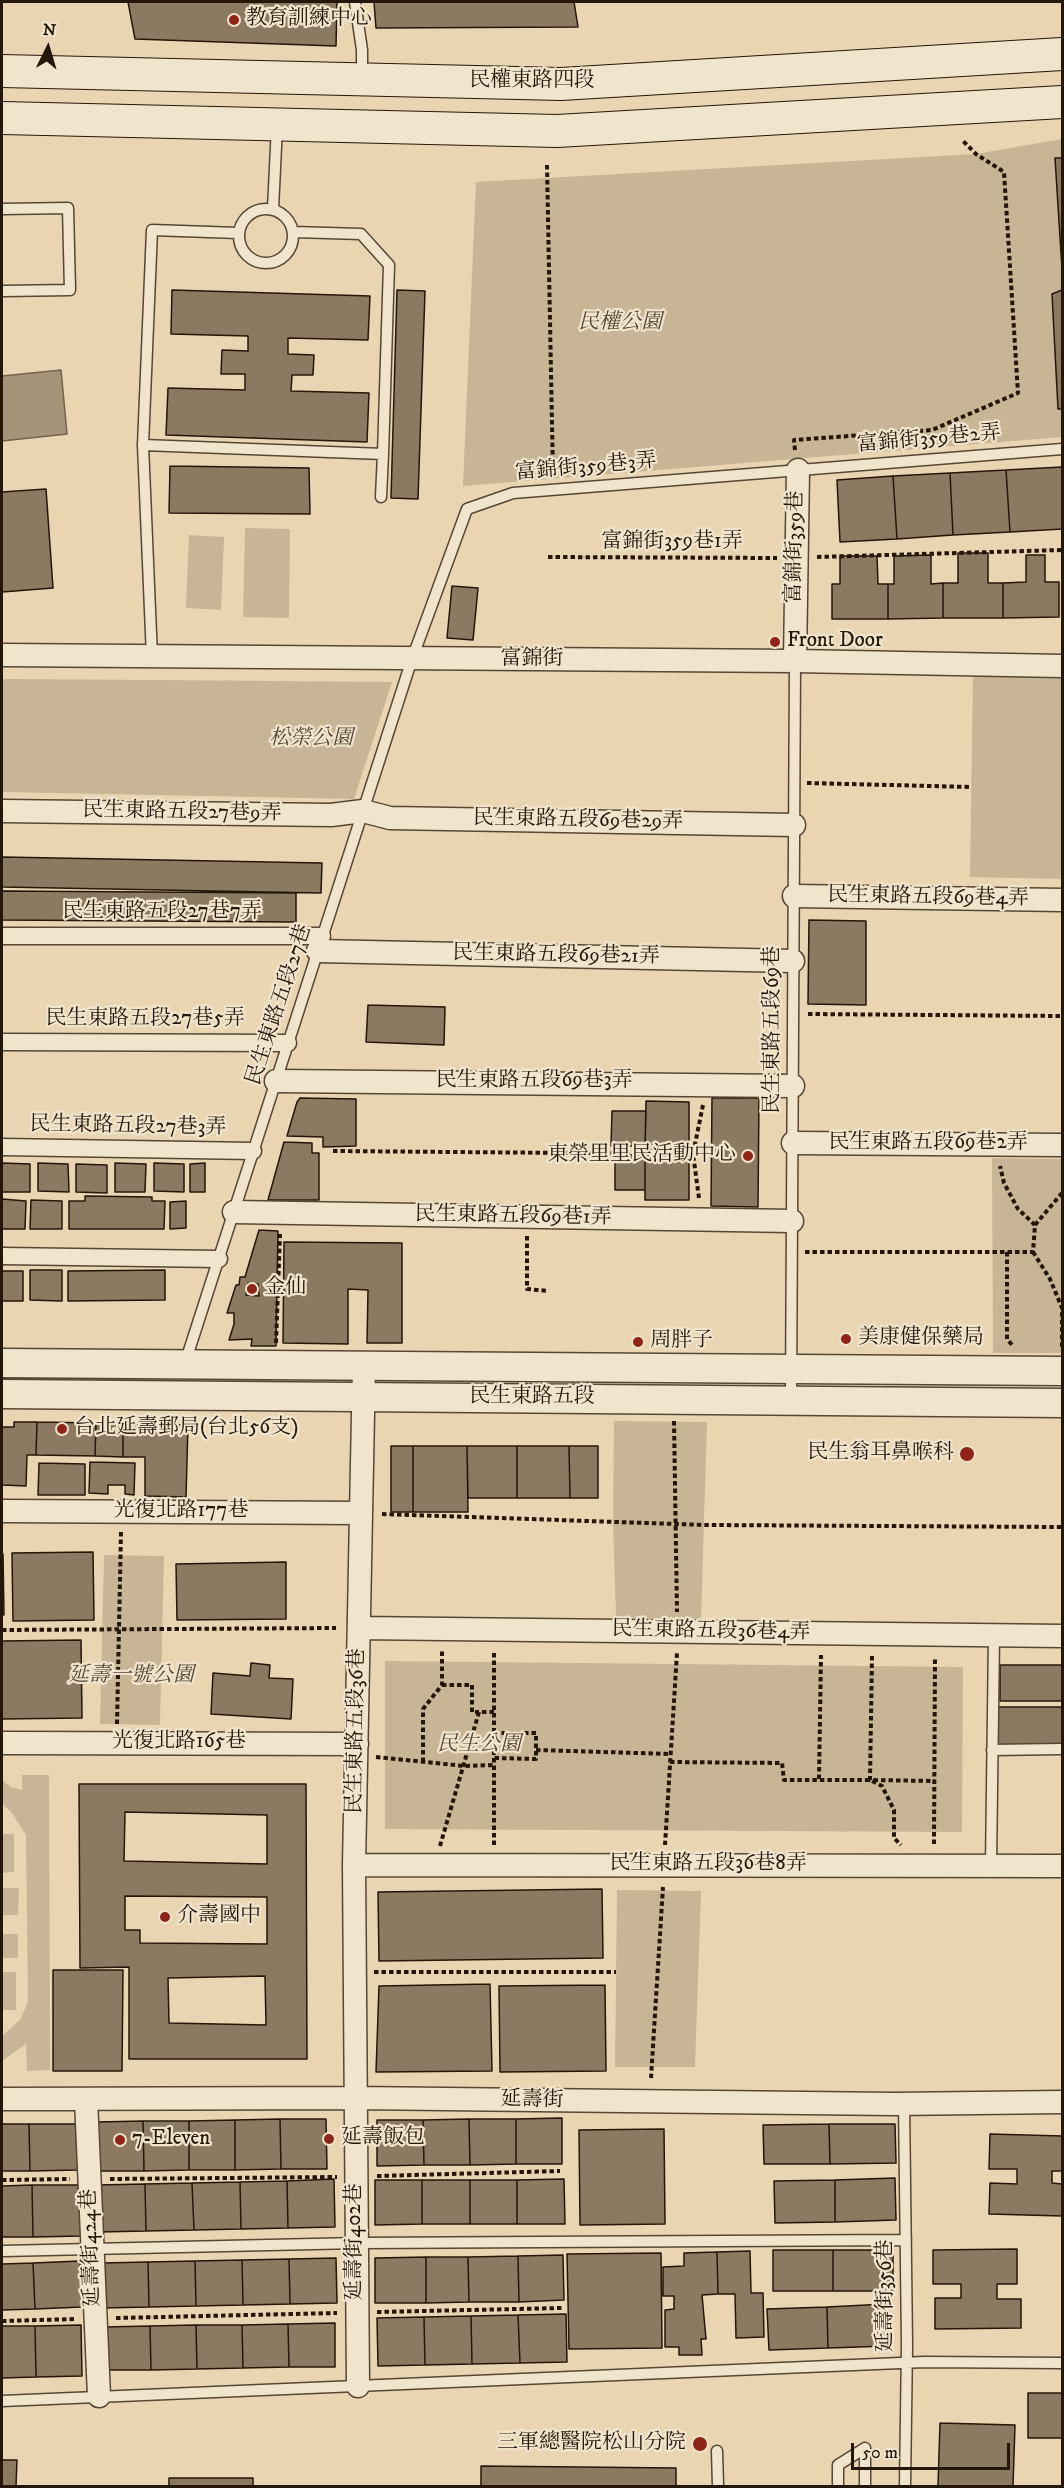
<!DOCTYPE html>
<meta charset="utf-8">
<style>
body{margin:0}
#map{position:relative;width:1064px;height:2488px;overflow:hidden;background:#e9d5b2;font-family:"IM FELL DW Pica",serif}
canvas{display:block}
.frame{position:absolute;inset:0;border:3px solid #25160a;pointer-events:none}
.north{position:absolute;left:18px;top:18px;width:60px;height:60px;-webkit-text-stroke:4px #f1e4cd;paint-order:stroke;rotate:5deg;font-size:16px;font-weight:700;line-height:24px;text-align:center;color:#25160a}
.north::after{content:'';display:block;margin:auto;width:21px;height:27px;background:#25160a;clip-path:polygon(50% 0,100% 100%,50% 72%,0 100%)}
.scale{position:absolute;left:851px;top:2443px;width:159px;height:27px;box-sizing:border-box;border:3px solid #25160a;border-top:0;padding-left:8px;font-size:18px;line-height:21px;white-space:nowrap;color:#25160a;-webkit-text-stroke:4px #f1e4cd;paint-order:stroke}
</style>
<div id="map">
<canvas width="1064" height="2488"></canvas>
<div class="frame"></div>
<div class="north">N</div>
<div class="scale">50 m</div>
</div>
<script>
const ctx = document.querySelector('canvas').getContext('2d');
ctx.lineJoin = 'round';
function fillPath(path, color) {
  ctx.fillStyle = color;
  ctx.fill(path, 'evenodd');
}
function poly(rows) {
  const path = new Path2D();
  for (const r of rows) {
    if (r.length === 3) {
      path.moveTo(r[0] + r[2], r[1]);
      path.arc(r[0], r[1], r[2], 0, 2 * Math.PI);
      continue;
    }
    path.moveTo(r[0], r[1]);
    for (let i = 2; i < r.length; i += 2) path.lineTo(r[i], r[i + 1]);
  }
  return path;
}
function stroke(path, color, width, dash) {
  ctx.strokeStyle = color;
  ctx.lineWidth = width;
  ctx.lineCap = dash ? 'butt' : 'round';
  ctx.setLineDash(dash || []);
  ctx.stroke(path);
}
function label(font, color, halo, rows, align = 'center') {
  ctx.font = font + ' "IM FELL DW Pica","Noto Serif TC",serif';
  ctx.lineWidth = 4.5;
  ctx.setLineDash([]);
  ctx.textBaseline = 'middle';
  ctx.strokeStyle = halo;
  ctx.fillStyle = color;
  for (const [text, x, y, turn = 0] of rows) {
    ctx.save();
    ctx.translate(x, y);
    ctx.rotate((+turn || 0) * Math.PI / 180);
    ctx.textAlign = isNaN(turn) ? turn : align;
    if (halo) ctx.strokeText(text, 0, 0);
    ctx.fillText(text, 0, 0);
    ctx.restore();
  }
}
fillPath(poly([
 [1062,139,1062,437,463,486,476,182,976,154],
 [245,528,290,529,289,618,243,617],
 [189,535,224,537,221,610,186,608],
 [973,672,1062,673,1062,879,970,877],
 [2,679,159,680,392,682,354,799,2,792],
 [992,1158,1062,1159,1062,1353,993,1353],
 [614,1421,707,1422,701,1620,616,1617,613,1521],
 [104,1555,164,1556,160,1725,100,1724],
 [385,1661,963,1667,962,1832,385,1829],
 [22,1775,49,1775,50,2070,27,2071,26,2044,2,2061,2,2036,20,2020,28,2002,26,1835,12,1813,2,1803,2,1780,11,1787,22,1790],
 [2,1834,14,1834,14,1872,2,1873],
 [2,1888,19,1888,18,1915,2,1915],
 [617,1890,701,1891,695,2067,615,2067],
 [2,1934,18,1934,18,1958,2,1958],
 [2,1972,16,1972,16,2010,2,2010]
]), '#c8b595');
const water = poly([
 [61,370,67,434,2,441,2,376,61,370]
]);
fillPath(water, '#a69479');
stroke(water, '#72624d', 1.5);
const building = poly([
 [128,2,337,2,336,46,135,39,128,2],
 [374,2,574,2,578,27,376,28,374,2],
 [1055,158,1062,158,1062,269,1055,158],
 [172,290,370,296,368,340,288,338,288,354,314,355,313,375,292,375,291,391,369,393,367,442,166,435,168,388,245,390,245,374,221,374,222,350,248,351,248,336,171,334,172,290],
 [397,290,425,291,418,499,391,498,397,290],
 [1062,290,1062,409,1058,409,1052,294,1062,290],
 [170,466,309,468,310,514,169,513,170,466],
 [1062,467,1062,529,1010,532,1006,470,1062,467],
 [1006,470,1010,532,953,535,950,473,1006,470],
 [950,473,953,535,897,539,893,476,950,473],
 [893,476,897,539,840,542,837,480,893,476],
 [46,489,53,588,2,592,2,492,46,489],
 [958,553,988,553,988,583,1003,583,1003,618,943,618,943,583,958,583,958,553],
 [931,555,931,584,943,583,943,618,888,619,888,584,894,584,894,556,931,555],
 [1026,555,1045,555,1045,582,1059,582,1059,617,1003,618,1003,583,1026,582,1026,555],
 [840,556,877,556,878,584,888,584,888,619,832,619,832,584,840,584,840,556],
 [452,586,478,588,473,640,447,638,452,586],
 [2,857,322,863,321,893,2,887,2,857],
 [2,891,296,893,296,922,2,920,2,891],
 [809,920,866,921,866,1005,808,1004,809,920],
 [368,1005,445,1007,444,1045,366,1042,368,1005],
 [300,1098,356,1099,356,1146,323,1147,323,1137,287,1136,297,1102,300,1098],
 [712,1098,759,1098,758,1207,711,1206,712,1098],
 [646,1101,689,1102,689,1149,645,1149,646,1101],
 [612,1111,646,1111,645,1146,611,1146,612,1111],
 [284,1142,312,1143,312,1153,319,1153,319,1200,268,1200,284,1142],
 [615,1155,645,1155,645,1190,615,1190,615,1155],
 [645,1155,689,1155,689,1200,645,1200,645,1155],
 [2,1163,30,1164,30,1192,2,1192,2,1163],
 [38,1163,68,1164,69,1192,38,1191,38,1163],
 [115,1163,146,1164,145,1192,115,1192,115,1163],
 [154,1163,184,1164,184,1192,154,1191,154,1163],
 [205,1163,205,1192,190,1192,190,1164,205,1163],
 [76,1164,107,1165,107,1193,76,1192,76,1164],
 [85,1196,152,1197,152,1201,165,1201,164,1229,69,1229,69,1201,85,1201,85,1196],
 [2,1199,26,1201,25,1229,2,1229,2,1199],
 [31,1200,62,1201,62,1229,30,1229,31,1200],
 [186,1201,186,1228,170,1229,170,1202,186,1201],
 [259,1230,278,1231,276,1346,251,1346,252,1339,229,1340,234,1324,234,1313,227,1313,236,1285,239,1285,240,1277,245,1277,259,1230],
 [284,1242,402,1243,402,1343,367,1343,368,1290,348,1289,348,1344,283,1343,284,1242],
 [30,1270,62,1270,62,1301,30,1300,30,1270],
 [165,1270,165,1300,68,1301,68,1271,165,1270],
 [2,1271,23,1271,23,1301,2,1301,2,1271],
 [248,1283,258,1284,259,1296,246,1295,248,1283],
 [14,1422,37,1422,36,1455,27,1455,26,1486,2,1485,2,1427,14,1427,14,1422],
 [37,1422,96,1423,95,1456,36,1455,37,1422],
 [96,1423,123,1424,123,1457,95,1456,96,1423],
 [123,1424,188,1425,186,1497,145,1496,145,1457,123,1457,123,1424],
 [391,1446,413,1446,413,1512,391,1512,391,1446],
 [413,1446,467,1446,468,1512,413,1512,413,1446],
 [467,1446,517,1446,517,1498,468,1498,467,1446],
 [517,1446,569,1446,570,1498,517,1498,517,1446],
 [569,1446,598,1446,598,1498,570,1498,569,1446],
 [90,1462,135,1463,134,1495,125,1494,125,1485,108,1485,108,1494,89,1493,90,1462],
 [39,1463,85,1464,85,1495,38,1495,39,1463],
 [93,1552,94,1620,13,1621,12,1553,93,1552],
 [2,1554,3,1554,4,1615,2,1615,2,1554],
 [286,1562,286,1619,177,1620,176,1564,286,1562],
 [81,1640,82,1718,2,1719,2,1641,81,1640],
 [251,1663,270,1665,269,1678,293,1679,291,1719,211,1714,213,1673,250,1676,251,1663],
 [1000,1665,1062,1665,1062,1701,1000,1701,1000,1665],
 [996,1707,1062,1707,1062,1746,996,1746,996,1707],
 [79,1784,306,1784,307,2059,129,2059,129,1967,80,1968,79,1784],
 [125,1812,267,1815,267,1864,124,1861,125,1812],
 [125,1896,267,1897,267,1944,140,1943,140,1930,125,1930,125,1896],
 [265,1976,266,2025,169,2023,168,1978,265,1976],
 [602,1889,603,1958,379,1961,378,1892,602,1889],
 [53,1970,123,1970,122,2071,53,2071,53,1970],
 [490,1984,492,2071,376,2072,379,1986,490,1984],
 [605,1985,606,2071,500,2072,499,1986,605,1985],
 [562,2118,562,2164,516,2164,516,2119,562,2118],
 [280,2119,326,2119,327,2169,281,2169,280,2119],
 [280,2119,281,2169,235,2170,235,2120,280,2119],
 [469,2119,516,2119,516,2164,470,2165,469,2119],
 [469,2119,470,2165,424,2165,423,2120,469,2119],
 [235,2120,235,2170,189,2170,189,2121,235,2120],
 [377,2120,423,2120,424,2165,377,2166,377,2120],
 [143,2121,144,2171,98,2171,97,2122,143,2121],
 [143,2121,189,2121,189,2170,144,2171,143,2121],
 [2,2124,29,2124,30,2171,2,2171,2,2124],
 [29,2124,78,2124,78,2170,30,2171,29,2124],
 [829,2124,830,2164,764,2164,763,2125,829,2124],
 [829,2124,895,2124,896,2163,830,2164,829,2124],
 [664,2129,665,2224,580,2225,579,2130,664,2129],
 [990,2134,1062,2136,1062,2171,1052,2171,1052,2183,1062,2184,1062,2216,989,2214,990,2183,1017,2184,1017,2169,989,2169,990,2134],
 [895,2178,896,2220,835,2222,835,2180,895,2178],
 [334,2179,335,2227,288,2228,287,2181,334,2179],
 [564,2179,565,2224,517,2224,517,2180,564,2179],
 [375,2180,422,2180,422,2224,375,2225,375,2180],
 [422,2180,470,2180,470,2224,422,2224,422,2180],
 [470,2180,517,2180,517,2224,470,2224,470,2180],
 [835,2180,835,2222,775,2223,774,2181,835,2180],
 [287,2181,288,2228,241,2229,240,2182,287,2181],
 [240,2182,241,2229,194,2230,192,2183,240,2182],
 [192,2183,194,2230,146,2231,145,2184,192,2183],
 [145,2184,146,2231,99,2232,98,2185,145,2184],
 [32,2185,80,2185,81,2236,33,2237,32,2185],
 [32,2185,33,2237,2,2237,2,2186,32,2185],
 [1017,2249,1017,2284,997,2284,997,2299,1021,2299,1021,2328,935,2329,935,2298,961,2298,961,2284,933,2284,933,2250,1017,2249],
 [773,2250,833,2250,833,2291,773,2291,773,2250],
 [833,2250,893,2250,893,2291,833,2291,833,2250],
 [750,2251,751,2293,763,2293,764,2337,736,2338,735,2294,718,2294,717,2252,750,2251],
 [717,2252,718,2294,702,2295,706,2339,701,2339,702,2355,679,2355,679,2347,665,2347,665,2310,674,2309,674,2296,663,2296,663,2267,684,2266,684,2253,717,2252],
 [661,2253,662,2348,569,2349,567,2254,661,2253],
 [563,2255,564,2300,519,2302,518,2256,563,2255],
 [518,2256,519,2302,469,2302,468,2257,518,2256],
 [426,2257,426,2303,375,2303,375,2258,426,2257],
 [426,2257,468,2257,469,2302,426,2303,426,2257],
 [336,2258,337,2303,290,2304,289,2259,336,2258],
 [289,2259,290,2304,243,2305,242,2260,289,2259],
 [242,2260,243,2305,196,2306,195,2261,242,2260],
 [80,2261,82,2307,35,2309,33,2263,80,2261],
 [195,2261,196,2306,149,2307,148,2262,195,2261],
 [148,2262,149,2307,102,2308,101,2263,148,2262],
 [33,2263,35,2309,2,2310,2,2264,33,2263],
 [886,2304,888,2346,828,2348,827,2307,886,2304],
 [827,2307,828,2348,769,2350,767,2309,827,2307],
 [566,2314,567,2362,520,2363,518,2315,566,2314],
 [518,2315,520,2363,472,2364,471,2316,518,2315],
 [471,2316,472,2364,425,2365,424,2317,471,2316],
 [424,2317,425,2365,378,2366,377,2318,424,2317],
 [335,2323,335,2367,289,2367,288,2324,335,2323],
 [288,2324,289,2367,243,2368,242,2325,288,2324],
 [81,2325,82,2376,36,2377,35,2326,81,2325],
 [196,2325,242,2325,243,2368,197,2369,196,2325],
 [196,2325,197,2369,151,2370,150,2326,196,2325],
 [2,2326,35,2326,36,2377,2,2378,2,2326],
 [150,2326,151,2370,105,2370,104,2327,150,2326],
 [1028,2393,1062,2393,1062,2438,1028,2438,1028,2393],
 [940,2423,1015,2425,1013,2486,938,2486,940,2423],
 [2,2460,17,2460,16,2486,2,2486,2,2460],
 [481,2466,676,2468,676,2486,481,2486,481,2466],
 [169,2478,253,2478,253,2486,169,2486,169,2478]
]);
fillPath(building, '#8b7961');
stroke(building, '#25160a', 1.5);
const service = poly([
 [355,2,362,50,362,76],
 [266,236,27],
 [2,209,68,208,70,290,2,291],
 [273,209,277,126],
 [143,445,383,454,389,265,361,234,293,232],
 [381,497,383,454],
 [152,657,143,445,152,230,238,233],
 [185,1363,412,659,467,509,513,493,1062,449],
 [791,1399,795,661],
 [992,1750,1062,1749],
 [991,1865,994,1636],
 [904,2104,907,2345,905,2486],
 [2,2251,358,2243,906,2240],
 [2,2401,924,2362,1062,2363],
 [717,2451,718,2486],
 [838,2486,838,2465,865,2448,865,2486]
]);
const pedestrian = poly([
 [2,936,322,936],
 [2,1042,288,1043],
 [2,1147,253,1151],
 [2,1256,219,1259]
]);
const minor = poly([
 [2,655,795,661,1062,666],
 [795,661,798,470],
 [2,811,331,815,363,811,390,818,794,825],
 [794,896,1062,900],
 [318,951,793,961],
 [276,1081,793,1086],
 [793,1143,1062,1145],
 [234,1212,792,1221],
 [2,1511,361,1513],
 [359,1628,1062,1636],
 [2,1743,357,1744],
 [354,1865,1062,1866],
 [2,2099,355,2098,894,2104,1062,2102],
 [86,2099,99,2396],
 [358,2386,354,1865,364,1364]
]);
const tertiary = poly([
 [2,1363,1062,1371],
 [2,1394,1062,1403]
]);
const secondary = poly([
 [2,71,561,84,1062,54],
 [2,118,557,131,1062,102]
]);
stroke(service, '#564634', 13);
stroke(pedestrian, '#564634', 19);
stroke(minor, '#564634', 25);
stroke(tertiary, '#564634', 31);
stroke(secondary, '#25160a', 34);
stroke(poly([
 [547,165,553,476],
 [795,450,794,440,932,430,1018,393,1004,172,976,154,963,141],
 [548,557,777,558],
 [817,557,1062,550],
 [807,783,972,787],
 [808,1014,1062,1016],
 [333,1151,693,1154],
 [699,1198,693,1154,703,1105],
 [1035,1225,1062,1193],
 [527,1236,527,1289,549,1291],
 [805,1252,1033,1252,1035,1225,1018,1209,1004,1183,1000,1166],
 [1007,1252,1007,1339,1013,1346],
 [1033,1252,1050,1279,1062,1308,1062,1348],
 [276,1343,280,1234],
 [674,1421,677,1612],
 [382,1514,705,1525,1062,1527],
 [2,1630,336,1628],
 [872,1656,870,1780,934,1781],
 [442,1685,472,1685,472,1712,479,1712],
 [117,1724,121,1531],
 [494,1733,536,1733,536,1759,494,1758],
 [536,1750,671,1754],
 [376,1757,464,1766,494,1765],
 [423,1762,423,1709,442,1685,442,1650],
 [670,1762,782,1763,784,1780,870,1780,882,1786,894,1810,894,1838,901,1845],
 [819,1779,821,1655],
 [934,1844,935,1657],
 [494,1845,494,1651],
 [665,1845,677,1653],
 [440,1846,479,1712,494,1712],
 [374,1972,616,1972],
 [651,2078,663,1887],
 [377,2176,560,2171],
 [110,2179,337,2177],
 [2,2180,70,2179],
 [377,2312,562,2308],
 [116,2318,337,2313],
 [2,2321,76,2319]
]), '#25160a', 4, [4.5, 3]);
stroke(service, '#f1e4cd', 10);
stroke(pedestrian, '#f1e4cd', 16);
stroke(minor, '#f1e4cd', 22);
stroke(tertiary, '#f1e4cd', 28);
stroke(secondary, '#f1e4cd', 32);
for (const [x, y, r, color] of [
 [234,20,6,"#8f2418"],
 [775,642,6,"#8f2418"],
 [748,1156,6,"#8f2418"],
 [252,1289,6,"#8f2418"],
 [846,1339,6,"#8f2418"],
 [638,1342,6,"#8f2418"],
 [62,1429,6,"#8f2418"],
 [967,1454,8,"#8f2418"],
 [165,1917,6,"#8f2418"],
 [329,2139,6,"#8f2418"],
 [120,2140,6,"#8f2418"],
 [700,2444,8,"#8f2418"]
]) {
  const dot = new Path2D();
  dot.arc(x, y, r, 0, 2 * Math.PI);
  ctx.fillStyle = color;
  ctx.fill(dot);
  stroke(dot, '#f1e4cd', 2);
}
label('21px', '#25160a', '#f1e4cd', [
 ["教育訓練中心",246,20],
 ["Front Door",787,642],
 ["東榮里里民活動中心",736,1156,"right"],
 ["金仙",264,1289],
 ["美康健保藥局",858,1339],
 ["周胖子",650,1342],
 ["台北延壽郵局(台北56支)",74,1429],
 ["民生翁耳鼻喉科",954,1454,"right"],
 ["介壽國中",177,1917],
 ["延壽飯包",341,2139],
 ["7-Eleven",132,2140],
 ["三軍總醫院松山分院",686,2444,"right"]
], 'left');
label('21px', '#25160a', '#f1e4cd', [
 ["民權東路四段",532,82],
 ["富錦街359巷2弄",929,440,-5],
 ["富錦街359巷3弄",586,468,-5],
 ["富錦街359巷1弄",672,543],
 ["富錦街359巷",796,547,-89],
 ["富錦街",532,660],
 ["民生東路五段27巷9弄",182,813,1],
 ["民生東路五段69巷29弄",578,821,1],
 ["民生東路五段69巷4弄",928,898,1],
 ["民生東路五段27巷7弄",162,913],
 ["民生東路五段69巷21弄",556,956,1],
 ["民生東路五段27巷",280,1005,-72],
 ["民生東路五段27巷5弄",145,1020],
 ["民生東路五段69巷",774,1030,-90],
 ["民生東路五段69巷3弄",534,1082],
 ["民生東路五段27巷3弄",128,1127,1],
 ["民生東路五段69巷2弄",928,1144],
 ["民生東路五段69巷1弄",513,1217,1],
 ["民生東路五段",532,1398],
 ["光復北路177巷",181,1512],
 ["民生東路五段36巷4弄",711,1632,1],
 ["民生東路五段36巷",357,1731,-89],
 ["光復北路165巷",179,1743],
 ["民生東路五段36巷8弄",708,1865],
 ["延壽街",532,2101,1],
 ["延壽街402巷",356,2242,-90],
 ["延壽街424巷",92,2248,-92],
 ["延壽街356巷",887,2296,-90]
]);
label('italic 21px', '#564634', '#f1e4cd', [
 ["民權公園",620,324],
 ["松榮公園",311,740],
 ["延壽一號公園",131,1677],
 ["民生公園",479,1746]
]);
</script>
